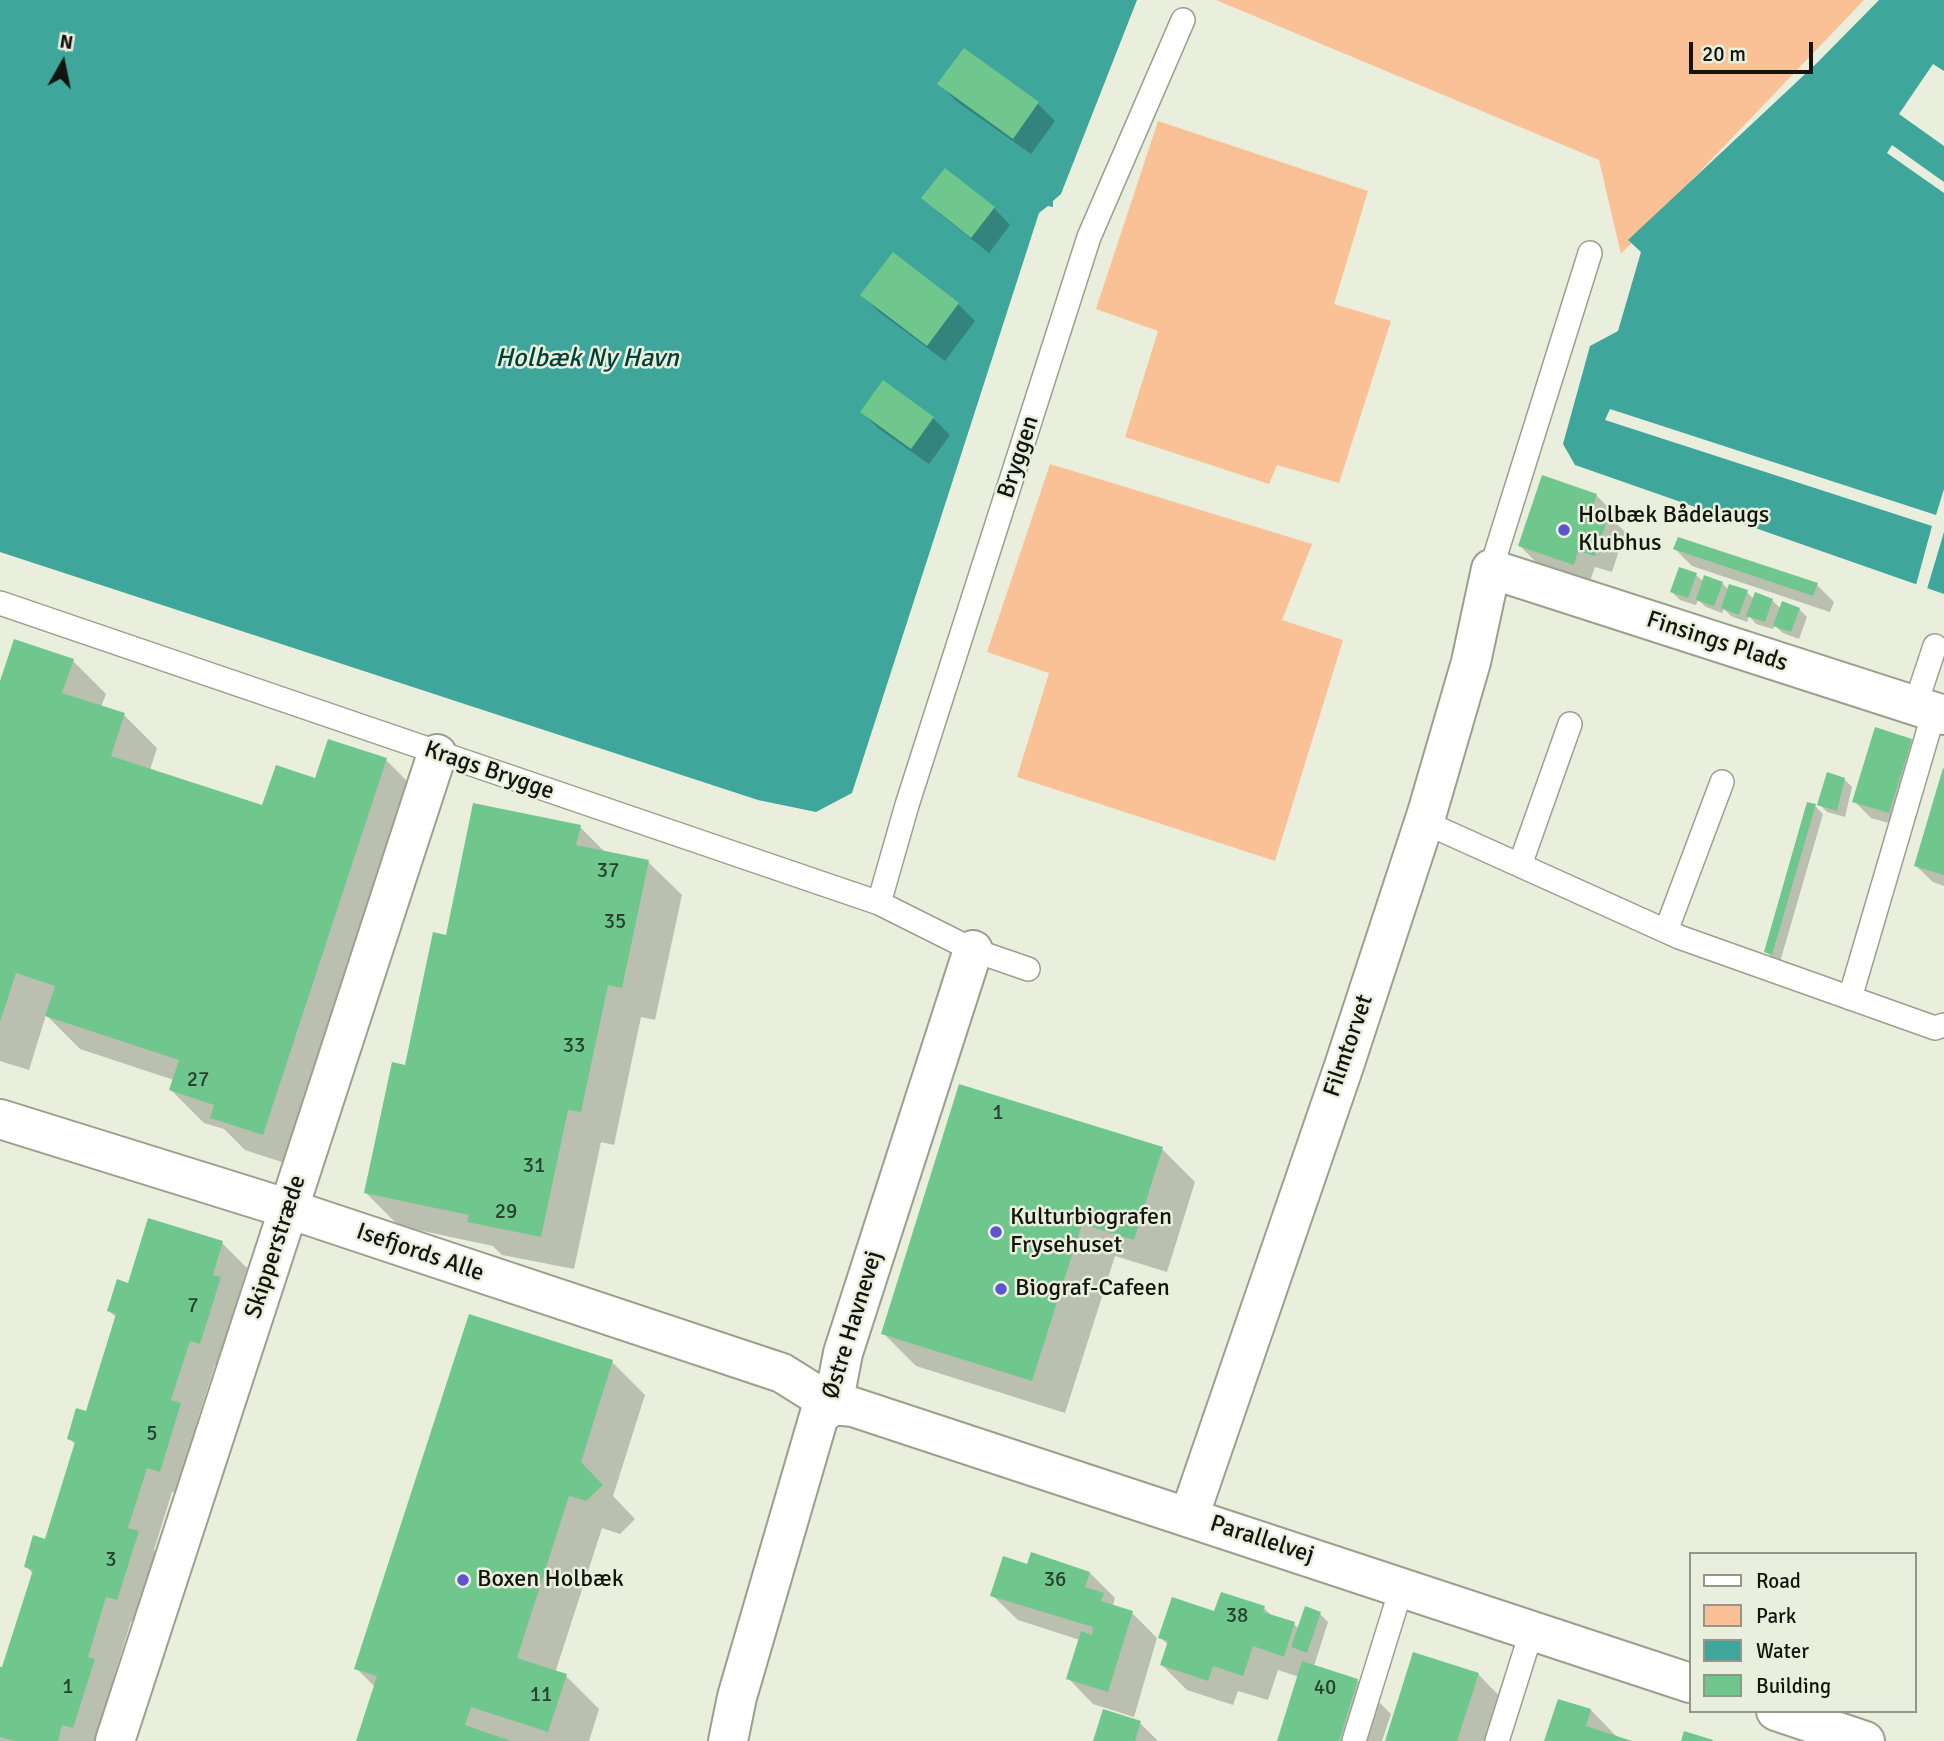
<!DOCTYPE html>
<meta charset="utf-8">
<style>
body{margin:0}
#map{position:relative;width:1944px;height:1741px;overflow:hidden;background:#e9efdc;font-family:Signika,sans-serif}
canvas{display:block}
.legend{position:absolute;left:1689px;top:1552px;width:228px;height:161px;box-sizing:border-box;background:#e9efdc;border:2px solid #93978a;margin:0;padding:9px 12px;list-style:none;font-size:21px;color:#12140e}
.legend li{display:flex;align-items:center;gap:14px;height:35px}
.legend b{width:35px;border:2px solid #93978a}
.north{position:absolute;left:28px;top:28px;width:70px;height:70px;-webkit-text-stroke:5px #e9efdc;paint-order:stroke;rotate:9deg;font-size:19px;font-weight:700;line-height:28px;text-align:center;color:#12140e}
.north::after{content:'';display:block;margin:auto;width:24px;height:32px;background:#12140e;clip-path:polygon(50% 0,100% 100%,50% 72%,0 100%)}
.scale{position:absolute;left:1689px;top:42px;width:124px;height:32px;box-sizing:border-box;border:4px solid #12140e;border-top:0;padding-left:9px;font-size:21px;line-height:24px;white-space:nowrap;color:#12140e;-webkit-text-stroke:5px #e9efdc;paint-order:stroke}
</style>
<div id="map">
<canvas width="1944" height="1741"></canvas>
<ul class="legend">
<li><b style="height:9px;background:#fff"></b>Road</li>
<li><b style="height:19px;background:#fac196"></b>Park</li>
<li><b style="height:19px;background:#3fa69c"></b>Water</li>
<li><b style="height:19px;background:#6fc78e"></b>Building</li>
</ul>
<div class="north">N</div>
<div class="scale">20 m</div>
</div>
<script>
const ctx = document.querySelector('canvas').getContext('2d');
ctx.lineJoin = 'round';
function fillPath(path, color) {
  ctx.fillStyle = color;
  ctx.fill(path, 'evenodd');
}
function poly(rows) {
  const path = new Path2D();
  for (const r of rows) {
    path.moveTo(r[0], r[1]);
    for (let i = 2; i < r.length; i += 2) path.lineTo(r[i], r[i + 1]);
  }
  return path;
}
function stroke(path, color, width, dash) {
  ctx.strokeStyle = color;
  ctx.lineWidth = width;
  ctx.lineCap = dash ? 'butt' : 'round';
  ctx.setLineDash(dash || []);
  ctx.stroke(path);
}
function label(font, color, halo, rows, align = 'center') {
  ctx.font = font + ' Signika,sans-serif';
  ctx.lineWidth = 5;
  ctx.setLineDash([]);
  ctx.textBaseline = 'middle';
  ctx.strokeStyle = halo;
  ctx.fillStyle = color;
  for (const [text, x, y, turn = 0] of rows) {
    ctx.save();
    ctx.translate(x, y);
    ctx.rotate((+turn || 0) * Math.PI / 180);
    ctx.textAlign = isNaN(turn) ? turn : align;
    if (halo) ctx.strokeText(text, 0, 0);
    ctx.fillText(text, 0, 0);
    ctx.restore();
  }
}
fillPath(poly([
 [1216,0,1864,0,1621,254,1599,160],
 [1158,121,1368,191,1334,304,1391,321,1339,483,1277,465,1269,484,1125,437,1158,331,1096,309],
 [1050,464,1312,544,1282,620,1343,640,1275,861,1017,777,1049,673,987,652]
]), '#fac196');
fillPath(poly([
 [0,0,1137,0,1061,194,1053,201,1053,207,1048,206,1039,213,852,793,816,812,758,800,0,552],
 [1879,0,1944,0,1944,71,1933,64,1899,114,1944,146,1944,594,1575,465,1563,444,1590,346,1618,331,1641,252,1628,240,1818,62]
]), '#3fa69c');
fillPath(poly([
 [1892,145,1944,182,1944,193,1887,153],
 [1610,409,1936,515,1944,489,1944,532,1927,589,1916,585,1932,526,1605,420]
]), '#e9efdc');
fillPath(poly([
 [964,50,1038,104,1055,121,1031,154,956,101,940,84],
 [924,197,994,208,1010,225,989,253,940,214],
 [893,255,958,304,975,321,945,361,879,312,862,295],
 [884,383,933,418,950,435,929,464,879,429,862,412],
 [1596,495,1613,512,1611,518,1625,532,1612,572,1595,567,1590,581,1537,563,1520,546],
 [1675,549,1817,585,1834,602,1830,612,1692,566],
 [1696,575,1704,582,1722,583,1729,590,1747,592,1754,599,1772,600,1781,609,1799,609,1807,617,1799,639,1783,633,1774,625,1773,629,1756,624,1749,616,1747,622,1731,616,1724,609,1722,613,1706,607,1698,600,1696,605,1680,600,1672,592],
 [73,661,106,694,101,707,124,715,157,748,150,770,263,807,317,780,386,760,419,793,297,1167,245,1150,224,1129,204,1123,171,1090,174,1080,80,1049,46,1015,29,1070,0,1061,0,687],
 [1911,740,1927,757,1906,828,1871,818,1854,801],
 [1944,772,1944,886,1933,882,1916,866],
 [1844,779,1852,787,1845,817,1827,812,1819,804],
 [1815,806,1823,814,1780,962,1774,959,1766,951],
 [580,827,606,853,648,862,682,895,655,1020,641,1017,614,1145,601,1142,574,1269,502,1255,493,1246,399,1226,366,1193,447,937],
 [1162,1149,1195,1182,1167,1272,1115,1256,1065,1413,916,1366,883,1333],
 [222,1243,247,1268,238,1297,245,1304,225,1368,215,1365,197,1422,205,1430,185,1496,172,1492,154,1550,163,1558,143,1624,131,1621,113,1680,119,1686,102,1741,0,1741,0,1669,3,1670,33,1574,26,1566,46,1542,76,1445,69,1438,87,1413,117,1318,109,1311,129,1285],
 [612,1362,645,1395,613,1496,635,1519,620,1534,602,1528,555,1673,566,1676,599,1709,589,1741,358,1741,375,1687,356,1668],
 [1028,1567,1090,1573,1115,1598,1113,1605,1116,1608,1132,1613,1157,1638,1134,1717,1093,1704,1068,1678,1080,1640,1018,1620,992,1595],
 [1264,1608,1273,1617,1294,1624,1299,1629,1306,1609,1320,1614,1328,1622,1314,1666,1358,1681,1391,1714,1382,1741,1278,1741,1299,1677,1278,1670,1268,1700,1238,1691,1233,1705,1187,1690,1162,1665,1168,1645,1160,1637,1215,1614],
 [1478,1674,1511,1708,1500,1741,1386,1741],
 [1591,1710,1618,1738,1628,1741,1546,1741],
 [1140,1723,1158,1741,1095,1741]
]), '#0003');
fillPath(poly([
 [964,48,1039,102,1013,139,937,84],
 [945,168,995,207,971,238,921,198],
 [893,252,959,303,927,346,860,295],
 [883,380,934,417,911,449,860,412],
 [1542,475,1597,494,1592,508,1609,514,1595,556,1578,551,1574,565,1518,546],
 [1678,537,1818,583,1813,596,1673,549],
 [1679,567,1697,573,1688,598,1670,592],
 [1704,575,1723,582,1714,606,1696,600],
 [1729,584,1748,590,1739,615,1721,608],
 [1755,592,1773,599,1765,622,1746,616],
 [1782,601,1800,608,1791,632,1773,626],
 [14,639,74,659,62,693,125,713,111,756,262,805,276,765,315,778,328,739,387,758,263,1135,210,1118,214,1105,169,1090,179,1060,45,1016,55,986,16,973,0,1022,0,681],
 [1875,727,1912,739,1889,813,1852,802],
 [1943,768,1944,769,1944,875,1914,866],
 [1827,772,1845,778,1837,811,1817,805],
 [1807,802,1816,804,1772,955,1764,952],
 [473,803,581,825,576,845,649,860,622,988,608,985,581,1112,568,1110,541,1237,467,1222,469,1215,364,1193,392,1062,405,1065,433,932,446,935],
 [959,1084,1163,1147,1134,1240,1082,1224,1032,1381,881,1334],
 [148,1218,223,1241,213,1275,221,1277,200,1344,190,1341,171,1400,181,1403,160,1472,147,1468,128,1528,139,1531,117,1600,106,1597,88,1657,95,1659,73,1728,62,1725,58,1741,14,1741,0,1737,0,1667,2,1667,33,1570,24,1567,33,1535,45,1539,75,1442,67,1439,76,1408,86,1411,116,1314,107,1311,117,1279,128,1283],
 [469,1314,613,1360,581,1462,603,1485,586,1501,569,1496,517,1658,567,1674,548,1732,471,1707,465,1725,511,1741,356,1741,377,1676,354,1669],
 [1031,1552,1090,1572,1085,1587,1104,1593,1101,1601,1133,1611,1108,1692,1066,1679,1081,1631,1092,1635,1093,1627,990,1596,1003,1556,1027,1564],
 [1221,1592,1265,1606,1263,1612,1295,1622,1284,1657,1253,1646,1243,1676,1213,1666,1208,1681,1160,1665,1168,1641,1158,1638,1172,1597,1214,1611],
 [1305,1606,1321,1612,1307,1653,1291,1647],
 [1413,1652,1479,1673,1457,1741,1385,1741],
 [1302,1661,1358,1679,1339,1741,1277,1741],
 [1558,1699,1591,1709,1586,1726,1632,1741,1544,1741],
 [1103,1709,1141,1721,1135,1741,1093,1741],
 [1684,1731,1713,1740,1713,1741,1681,1741]
]), '#6fc78e');
const service = poly([
 [1491,569,1590,253],
 [0,603,879,903,973,950,1028,969],
 [1915,706,1935,646],
 [1424,822,1679,937,1935,1028,1944,1025],
 [1520,865,1570,724],
 [879,903,907,805,1089,237,1183,20],
 [1666,931,1722,782],
 [1850,998,1934,712],
 [1354,1741,1402,1586],
 [1497,1741,1532,1630]
]);
const minor = poly([
 [0,1119,289,1209,782,1373,833,1405,853,1407,1690,1683],
 [1189,1517,1344,1066,1427,813,1471,662,1491,569,1944,715],
 [1776,1711,1865,1741],
 [115,1741,437,754],
 [728,1741,737,1697,819,1416,833,1405,843,1353,973,950]
]);
stroke(service, '#9aa08e', 26);
stroke(minor, '#9aa08e', 42);
stroke(service, '#fff', 23);
stroke(minor, '#fff', 38);
for (const [x, y, r, color] of [
 [1564,530,7,"#5e54cd"],
 [996,1232,7,"#5e54cd"],
 [1001,1289,7,"#5e54cd"],
 [463,1580,7,"#5e54cd"]
]) {
  const dot = new Path2D();
  dot.arc(x, y, r, 0, 2 * Math.PI);
  ctx.fillStyle = color;
  ctx.fill(dot);
  stroke(dot, '#e9efdc', 2.5);
}
label('21px', '#29412e', null, [
 ["37",608,871],
 ["35",615,922],
 ["33",574,1046],
 ["27",198,1080],
 ["1",998,1113],
 ["31",534,1166],
 ["29",506,1212],
 ["7",193,1306],
 ["5",152,1434],
 ["3",111,1560],
 ["36",1055,1580],
 ["38",1237,1616],
 ["1",68,1687],
 ["40",1325,1688],
 ["11",541,1695]
]);
label('24px', '#12140e', '#e9efdc', [
 ["Bryggen",1019,457,-72],
 ["Finsings Plads",1717,642,18],
 ["Krags Brygge",489,771,19],
 ["Filmtorvet",1349,1046,-71],
 ["Skipperstræde",276,1247,-72],
 ["Isefjords Alle",420,1253,19],
 ["Østre Havnevej",853,1325,-73],
 ["Parallelvej",1262,1540,18]
]);
label('24px', '#12140e', '#e9efdc', [
 ["Holbæk Bådelaugs",1578,516],
 ["Klubhus",1578,544],
 ["Kulturbiografen",1010,1218],
 ["Frysehuset",1010,1246],
 ["Biograf-Cafeen",1015,1289],
 ["Boxen Holbæk",477,1580]
], 'left');
label('italic 26px', '#00403b', '#e9efdc', [
 ["Holbæk Ny Havn",587,359]
]);
</script>
